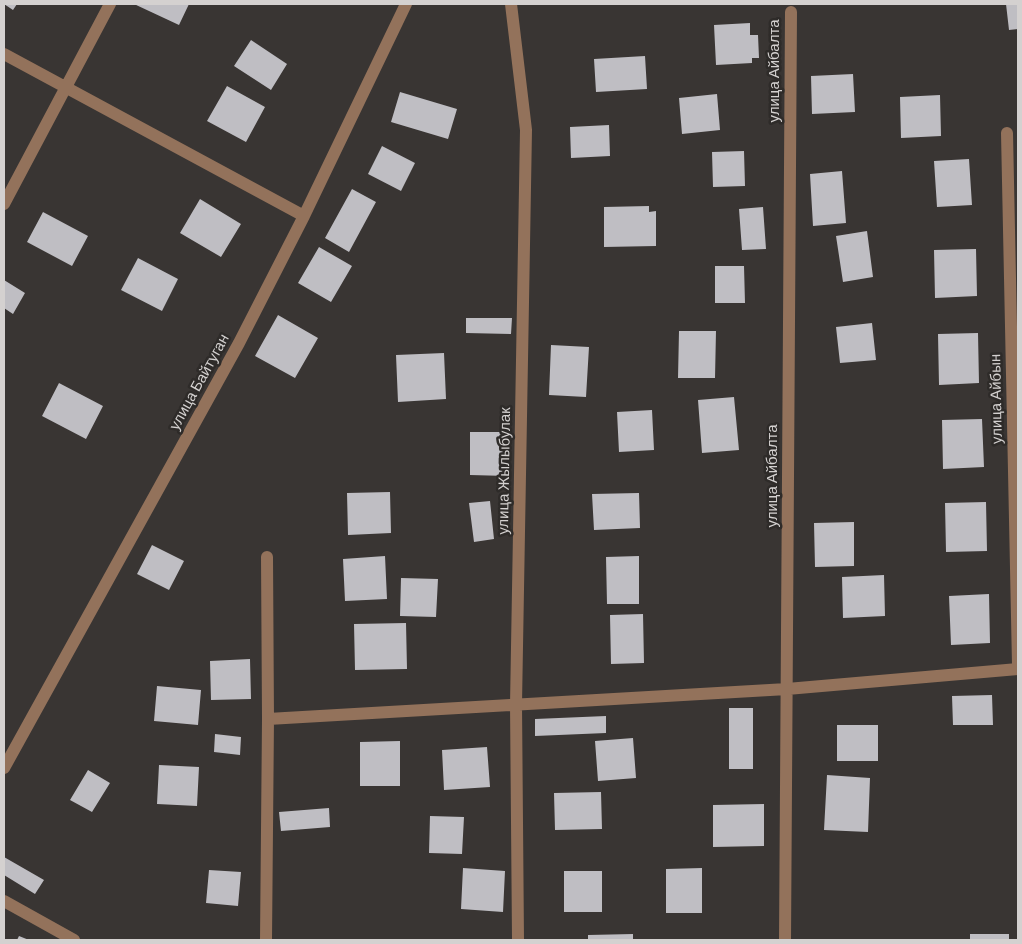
<!DOCTYPE html>
<meta charset="utf-8">
<style>
body{margin:0}
#map{position:relative;width:1022px;height:944px;overflow:hidden;background:#393533;font-family:Barlow,sans-serif}
canvas{display:block}
.frame{position:absolute;inset:0;border:5px solid #d4d1d0;pointer-events:none}
</style>
<div id="map">
<canvas width="1022" height="944"></canvas>
<div class="frame"></div>
</div>
<script>
const ctx = document.querySelector('canvas').getContext('2d');
ctx.lineJoin = 'round';
function fillPath(path, color) {
  ctx.fillStyle = color;
  ctx.fill(path, 'evenodd');
}
function poly(rows) {
  const path = new Path2D();
  for (const r of rows) {
    path.moveTo(r[0], r[1]);
    for (let i = 2; i < r.length; i += 2) path.lineTo(r[i], r[i + 1]);
  }
  return path;
}
function stroke(path, color, width, dash) {
  ctx.strokeStyle = color;
  ctx.lineWidth = width;
  ctx.lineCap = dash ? 'butt' : 'round';
  ctx.setLineDash(dash || []);
  ctx.stroke(path);
}
function label(font, color, halo, rows, align = 'center') {
  ctx.font = font + ' Barlow,sans-serif';
  ctx.lineWidth = 5;
  ctx.setLineDash([]);
  ctx.textBaseline = 'middle';
  ctx.strokeStyle = halo;
  ctx.fillStyle = color;
  for (const [text, x, y, turn = 0] of rows) {
    ctx.save();
    ctx.translate(x, y);
    ctx.rotate((+turn || 0) * Math.PI / 180);
    ctx.textAlign = isNaN(turn) ? turn : align;
    if (halo) ctx.strokeText(text, 0, 0);
    ctx.fillText(text, 0, 0);
    ctx.restore();
  }
}
fillPath(poly([
 [4,4,17,4,13,10],
 [134,4,189,4,179,25],
 [1006,4,1018,4,1018,29,1009,30],
 [750,23,750,35,758,35,759,58,752,58,752,63,716,65,714,25],
 [251,40,287,64,271,90,234,66],
 [645,56,647,89,596,92,594,59],
 [853,74,855,112,812,114,811,76],
 [227,86,265,107,246,142,207,121],
 [400,92,457,109,448,139,391,122],
 [717,94,720,130,682,134,679,98],
 [940,95,941,136,901,138,900,97],
 [609,125,610,156,571,158,570,127],
 [382,146,415,163,401,191,368,174],
 [744,151,745,186,713,187,712,152],
 [969,159,972,205,937,207,934,161],
 [842,171,846,223,813,226,810,174],
 [352,189,376,202,349,252,325,238],
 [200,199,241,224,221,257,180,233],
 [649,206,649,212,656,211,656,246,604,247,604,207],
 [763,207,766,249,742,250,739,209],
 [43,212,88,236,72,266,27,242],
 [867,231,873,277,843,282,836,236],
 [319,247,352,266,331,302,298,283],
 [976,249,977,296,935,298,934,250],
 [138,258,178,279,162,311,121,290],
 [715,266,744,266,745,303,715,303],
 [4,280,25,293,13,314,4,308],
 [278,315,318,338,295,378,255,356],
 [466,318,512,318,511,334,466,333],
 [872,323,876,360,840,363,836,327],
 [679,331,716,331,715,378,678,378],
 [978,333,979,383,939,385,938,334],
 [551,345,589,347,586,397,549,395],
 [444,353,446,399,398,402,396,355],
 [59,383,103,406,86,439,42,416],
 [734,397,739,450,702,453,698,400],
 [652,410,654,450,619,452,617,412],
 [982,419,984,467,943,469,942,420],
 [470,432,507,432,507,476,470,475],
 [390,492,391,533,348,535,347,493],
 [639,493,640,528,594,530,592,494],
 [490,501,494,539,474,542,469,503],
 [986,502,987,551,946,552,945,503],
 [854,522,854,566,815,567,814,523],
 [152,545,184,561,169,590,137,574],
 [385,556,387,599,345,601,343,559],
 [639,556,639,604,607,604,606,557],
 [884,575,885,616,843,618,842,577],
 [401,578,438,579,436,617,400,616],
 [989,594,990,643,951,645,949,596],
 [643,614,644,663,611,664,610,615],
 [406,623,407,669,355,670,354,624],
 [250,659,251,699,211,700,210,661],
 [157,686,201,690,198,725,154,721],
 [992,695,993,725,953,725,952,696],
 [729,708,753,708,753,769,729,769],
 [606,716,606,733,535,736,535,719],
 [837,725,878,725,878,761,837,761],
 [215,734,241,737,240,755,214,752],
 [633,738,636,778,598,781,595,741],
 [400,741,400,786,360,786,360,742],
 [487,747,490,787,444,790,442,750],
 [159,765,199,767,197,806,157,804],
 [88,770,110,783,92,812,70,800],
 [827,775,870,778,868,832,824,830],
 [601,792,602,829,555,830,554,793],
 [764,804,764,846,713,847,713,805],
 [329,808,330,827,281,831,279,812],
 [430,816,464,817,462,854,429,853],
 [4,857,44,880,35,894,4,875],
 [463,868,505,871,503,912,461,909],
 [702,868,702,913,666,913,666,869],
 [209,870,241,872,238,906,206,903],
 [564,871,602,871,602,912,564,912],
 [633,934,633,940,588,940,588,935],
 [970,934,1009,934,1009,940,970,940],
 [19,936,29,940,17,940]
]), '#bfbec3');
stroke(poly([
 [511,4,526,130,516,704,518,940],
 [4,54,304,216],
 [1007,133,1018,665],
 [4,204,110,4],
 [268,719,787,689,1018,669],
 [4,768,239,343,304,216,406,4],
 [4,901,74,940],
 [266,940,268,719,267,557],
 [785,940,791,12]
]), '#93725b', 12);
label('15px', '#d4d1d0', '#2e2b29', [
 ["улица Айбалта",774,71,-90],
 ["улица Байтуган",199,382,-61],
 ["улица Айбын",996,399,-91],
 ["улица Жылыбулак",504,471,-89],
 ["улица Айбалта",772,476,-90]
]);
</script>
